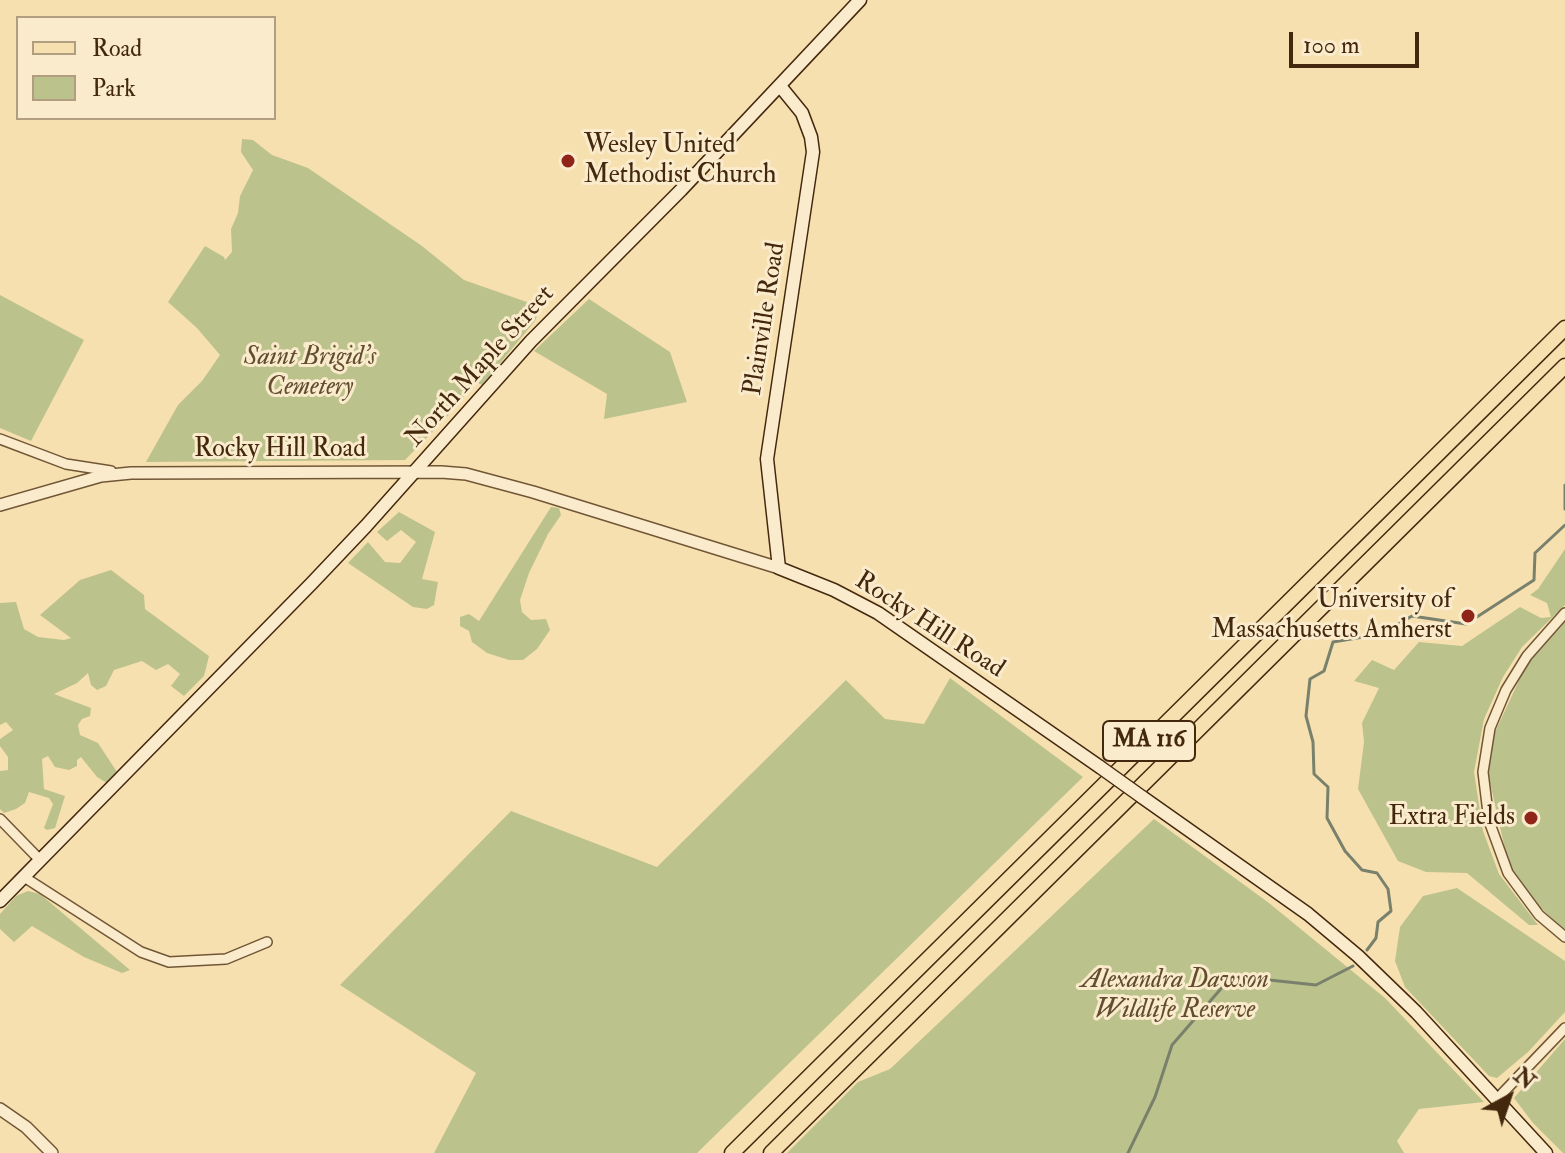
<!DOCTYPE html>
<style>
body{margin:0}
#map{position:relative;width:1565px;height:1153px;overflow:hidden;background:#f7e0b0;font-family:"IM FELL Double Pica",serif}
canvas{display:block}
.legend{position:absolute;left:16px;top:16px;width:260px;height:104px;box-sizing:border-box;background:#faebcc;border:2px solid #b19d80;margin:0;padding:10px 14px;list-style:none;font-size:24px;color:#44280e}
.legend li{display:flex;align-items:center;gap:16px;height:40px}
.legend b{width:40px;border:2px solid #b19d80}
.north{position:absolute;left:1469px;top:1057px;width:80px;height:80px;-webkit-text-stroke:6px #faebcc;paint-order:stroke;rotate:40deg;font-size:22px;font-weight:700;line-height:32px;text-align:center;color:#44280e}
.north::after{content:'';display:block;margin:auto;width:28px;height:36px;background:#44280e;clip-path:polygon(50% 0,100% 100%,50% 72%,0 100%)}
.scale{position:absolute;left:1289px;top:32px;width:130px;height:36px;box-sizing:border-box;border:4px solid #44280e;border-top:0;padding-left:10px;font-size:24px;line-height:28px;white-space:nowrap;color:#44280e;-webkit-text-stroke:6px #faebcc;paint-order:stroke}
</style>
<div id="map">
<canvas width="1565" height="1153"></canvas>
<ul class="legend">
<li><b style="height:10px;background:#f7e0b0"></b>Road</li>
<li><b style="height:22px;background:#bcc28c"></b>Park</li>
</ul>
<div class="north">N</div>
<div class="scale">100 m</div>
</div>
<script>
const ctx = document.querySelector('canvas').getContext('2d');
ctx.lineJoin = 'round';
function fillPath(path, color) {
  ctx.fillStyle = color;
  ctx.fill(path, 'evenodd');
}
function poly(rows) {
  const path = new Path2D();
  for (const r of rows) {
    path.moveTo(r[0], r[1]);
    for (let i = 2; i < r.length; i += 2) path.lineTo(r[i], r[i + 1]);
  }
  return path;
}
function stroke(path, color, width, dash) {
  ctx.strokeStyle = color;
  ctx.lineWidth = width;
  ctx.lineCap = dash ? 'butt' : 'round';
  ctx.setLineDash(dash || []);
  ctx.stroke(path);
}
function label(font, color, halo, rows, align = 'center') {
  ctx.font = font + ' "IM FELL Double Pica",serif';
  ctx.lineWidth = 6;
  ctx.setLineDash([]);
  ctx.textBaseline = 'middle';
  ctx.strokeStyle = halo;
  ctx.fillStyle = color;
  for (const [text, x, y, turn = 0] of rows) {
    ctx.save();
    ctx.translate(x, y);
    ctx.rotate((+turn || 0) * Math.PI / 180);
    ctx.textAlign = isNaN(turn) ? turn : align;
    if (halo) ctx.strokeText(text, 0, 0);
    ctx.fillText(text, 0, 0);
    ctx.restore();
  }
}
fillPath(poly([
 [242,139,253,140,272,155,308,168,422,246,464,280,541,307,535,321,482,385,476,382,447,417,405,460,146,462,178,405,202,381,220,355,197,328,168,302,205,246,224,257,225,260,232,252,231,229,238,213,240,196,253,170,241,152],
 [0,295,84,340,31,441,0,428],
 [589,299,670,352,687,402,604,419,607,394,534,351],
 [551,507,559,508,561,515,548,534,529,573,520,600,522,612,531,620,546,619,550,630,537,649,523,660,509,660,487,653,472,642,469,631,460,626,460,617,469,614,479,621],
 [399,512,435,532,422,579,438,582,434,605,427,609,413,607,348,563,368,542,385,562,400,563,416,542,401,530,387,541,377,532],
 [1565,549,1565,605,1522,647,1503,677,1484,719,1474,772,1483,831,1499,874,1538,925,1529,925,1467,873,1426,872,1398,861,1358,789,1364,742,1362,723,1379,688,1354,681,1372,660,1394,670,1419,642,1462,646,1520,607,1541,618,1551,617,1547,603,1530,595,1538,589],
 [111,570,144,595,145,609,209,656,204,676,184,696,171,686,180,674,168,664,156,670,142,661,114,670,106,686,97,690,91,685,88,673,77,683,54,694,91,708,90,716,82,719,78,725,80,735,98,743,117,772,115,780,107,783,97,777,81,757,77,760,77,766,69,770,55,767,48,756,42,759,44,789,65,796,55,828,47,830,44,828,53,804,49,798,29,792,25,803,16,809,4,813,0,809,0,771,8,770,8,757,0,746,0,739,13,730,6,722,0,725,0,603,16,602,24,629,38,637,64,640,71,638,40,615,80,580],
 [1565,615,1565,931,1512,880,1484,756,1534,648],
 [950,678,1083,777,697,1153,434,1153,476,1073,340,985,511,811,657,867,846,680,885,719,924,724],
 [1154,819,1269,903,1385,998,1484,1102,1419,1109,1397,1141,1404,1153,787,1153,858,1082,890,1069],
 [1457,888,1565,961,1565,1012,1528,1052,1497,1078,1489,1076,1405,987,1395,961,1400,927,1423,896],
 [28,891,40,894,130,970,122,973,84,957,32,926,14,942,0,929,0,914,16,896],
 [1565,1039,1565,1153,1563,1153,1533,1123,1514,1098]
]), '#bcc28c');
stroke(poly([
 [1565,485,1565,509],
 [1367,950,1376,938,1378,922,1391,911,1388,889,1377,873,1362,870,1345,851,1327,818,1328,787,1314,774,1313,742,1306,716,1310,679,1324,671,1333,642,1381,634,1412,616,1466,624,1534,580,1535,553,1565,525],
 [1128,1153,1155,1097,1172,1045,1232,976,1316,985,1353,966]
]), '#79816c', 3);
const minor = poly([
 [0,439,66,464,111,471],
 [1565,613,1527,656,1506,690,1490,728,1483,772,1489,821,1508,873,1539,915,1565,937],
 [0,819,40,860],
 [24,877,141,952,169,962,226,959,267,942],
 [1496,1100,1565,1028]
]);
const tertiary = poly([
 [0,505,101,476,131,473,441,472,466,474,533,492,779,568],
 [0,1109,26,1127,52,1153]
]);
const secondary = poly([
 [780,86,802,113,811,137,813,152,767,459,779,568,834,590,878,613,1100,767],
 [1142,797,1308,914,1358,956,1416,1012,1546,1153],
 [0,901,312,583,366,526,531,341,681,190,860,0]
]);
const primary = poly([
 [732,1153,1565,328],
 [771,1153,1565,366]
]);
stroke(minor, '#715636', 12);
stroke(tertiary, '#715636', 14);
stroke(secondary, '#44280e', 15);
stroke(primary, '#44280e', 17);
stroke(minor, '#faebcc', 9);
stroke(tertiary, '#faebcc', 11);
stroke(secondary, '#faebcc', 12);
stroke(primary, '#f7e0b0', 14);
const secondaryBridge = poly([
 [1100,767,1142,797]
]);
stroke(secondaryBridge, '#44280e', 15, []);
stroke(secondaryBridge, '#faebcc', 12);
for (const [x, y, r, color] of [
 [568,161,8,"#8f2418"],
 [1468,616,8,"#8f2418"],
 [1531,818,8,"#8f2418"]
]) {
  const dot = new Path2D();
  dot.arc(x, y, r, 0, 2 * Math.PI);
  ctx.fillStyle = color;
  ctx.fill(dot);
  stroke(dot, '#faebcc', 3);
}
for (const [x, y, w] of [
 [1149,741,92]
]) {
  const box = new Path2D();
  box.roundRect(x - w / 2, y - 20, w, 40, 6);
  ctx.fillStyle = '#faebcc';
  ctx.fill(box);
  stroke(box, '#44280e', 2);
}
label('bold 24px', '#44280e', null, [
 ["MA 116",1149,741]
]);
label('26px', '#44280e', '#faebcc', [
 ["Wesley United",584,146,"left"],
 ["Methodist Church",584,176,"left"],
 ["University of",1452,601],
 ["Massachusetts Amherst",1452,631],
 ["Extra Fields",1515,818]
], 'right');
label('26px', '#44280e', '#faebcc', [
 ["Plainville Road",766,319,-81],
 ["North Maple Street",481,367,-48],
 ["Rocky Hill Road",280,450],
 ["Rocky Hill Road",929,626,33]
]);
label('italic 26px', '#624e2e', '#faebcc', [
 ["Saint Brigid's",310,358],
 ["Cemetery",310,388],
 ["Alexandra Dawson",1175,981],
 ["Wildlife Reserve",1175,1011]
]);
</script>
